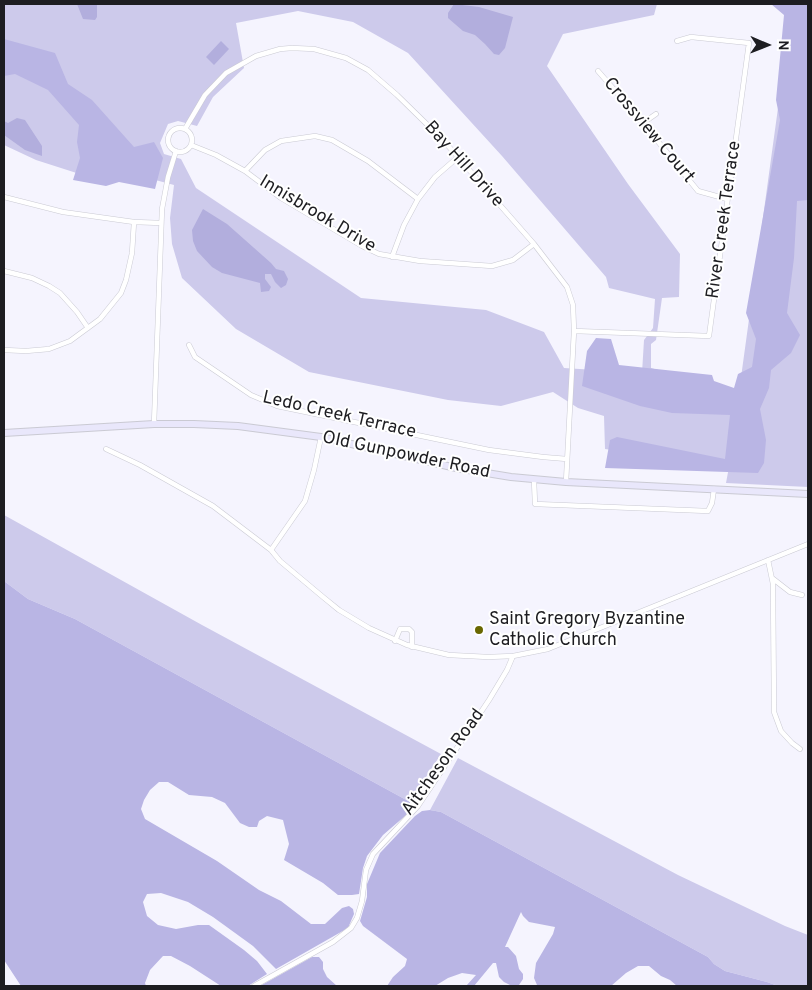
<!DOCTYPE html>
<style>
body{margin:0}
#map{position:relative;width:812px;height:990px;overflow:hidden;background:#f5f4fe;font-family:Overpass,sans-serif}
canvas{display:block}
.frame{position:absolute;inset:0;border:5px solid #1d1d21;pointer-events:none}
.north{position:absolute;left:742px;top:20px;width:50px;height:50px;-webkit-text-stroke:4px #fff;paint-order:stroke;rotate:91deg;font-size:14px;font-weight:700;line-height:20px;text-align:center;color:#1d1d21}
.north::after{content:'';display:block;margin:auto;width:18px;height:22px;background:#1d1d21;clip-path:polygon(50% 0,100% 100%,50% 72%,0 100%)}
</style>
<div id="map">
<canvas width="812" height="990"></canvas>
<div class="frame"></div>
<div class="north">N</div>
</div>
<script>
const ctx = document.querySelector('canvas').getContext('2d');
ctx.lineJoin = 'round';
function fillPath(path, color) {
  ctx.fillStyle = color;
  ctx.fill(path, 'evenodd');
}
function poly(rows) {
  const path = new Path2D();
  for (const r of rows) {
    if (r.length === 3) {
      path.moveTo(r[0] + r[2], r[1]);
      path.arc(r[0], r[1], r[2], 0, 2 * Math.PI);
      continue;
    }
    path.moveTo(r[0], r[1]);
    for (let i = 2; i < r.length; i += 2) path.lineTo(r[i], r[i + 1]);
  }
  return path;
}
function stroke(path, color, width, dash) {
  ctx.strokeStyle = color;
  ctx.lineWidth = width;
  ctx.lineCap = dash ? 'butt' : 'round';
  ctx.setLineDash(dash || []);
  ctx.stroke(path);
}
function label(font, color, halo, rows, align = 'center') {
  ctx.font = font + ' Overpass,sans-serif';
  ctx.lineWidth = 4;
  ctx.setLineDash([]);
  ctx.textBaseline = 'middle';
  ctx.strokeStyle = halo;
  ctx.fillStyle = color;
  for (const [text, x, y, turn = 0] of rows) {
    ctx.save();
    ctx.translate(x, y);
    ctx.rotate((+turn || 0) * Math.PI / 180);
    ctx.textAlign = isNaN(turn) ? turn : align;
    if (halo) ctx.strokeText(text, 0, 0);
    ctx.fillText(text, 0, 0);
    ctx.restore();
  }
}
fillPath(poly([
 [4,4,657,4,654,15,563,34,547,66,628,184,680,254,679,297,662,298,656,340,651,344,651,368,739,392,792,6,808,4,808,487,726,483,729,467,605,449,604,416,578,408,553,392,501,406,448,400,309,372,236,329,182,278,172,244,170,218,174,185,133,174,89,177,36,160,4,145],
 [298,11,353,22,408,53,502,156,606,277,609,288,655,299,653,328,644,340,642,373,564,368,544,332,486,310,361,298,196,188,181,159,164,154,160,143,168,124,178,121,197,126,213,97,244,68,236,23],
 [4,515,202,625,441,754,410,802,75,619,28,599,4,581],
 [458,758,678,875,785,926,808,935,808,986,778,986,767,982,725,971,714,964,708,957,441,812,430,810]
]), '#cdcaeb');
fillPath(poly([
 [771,4,808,4,808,200,797,201,794,258,787,313,800,335,791,353,771,370,769,388,760,409,766,440,764,463,758,473,605,468,610,440,617,437,725,459,730,415,672,413,640,406,582,386,587,351,596,338,611,339,619,365,712,375,714,381,734,388,738,374,752,367,756,339,746,313,780,120,776,100,784,15],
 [4,39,55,53,68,84,92,100,134,147,154,142,163,158,155,189,119,182,106,186,73,180,80,158,77,142,79,125,48,90,15,74,4,76],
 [4,581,28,599,75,619,410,802,409,811,405,816,383,835,367,856,363,868,359,894,352,895,338,895,323,883,284,860,289,844,283,820,267,816,259,821,257,827,249,827,240,823,225,803,212,797,189,795,168,782,159,782,150,790,144,800,141,809,145,819,217,861,259,890,281,901,311,924,325,924,342,908,349,906,353,909,354,914,348,928,276,969,253,946,213,917,188,902,161,893,147,894,143,902,147,916,158,925,176,929,198,925,209,925,244,950,257,961,267,974,248,986,221,986,190,966,171,956,163,956,150,970,145,983,146,986,21,986,4,960],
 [430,810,441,812,708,957,714,964,725,971,767,982,778,986,677,986,670,980,661,976,649,966,638,966,626,973,611,986,541,986,537,985,534,978,536,963,553,934,555,927,529,922,523,916,521,912,505,947,508,947,516,956,519,969,523,974,523,979,519,985,512,986,504,982,499,977,496,963,493,963,474,986,466,986,476,975,462,973,448,978,435,986,387,986,393,977,405,966,407,959,363,926,360,921,367,897,367,884,380,853,415,816,422,811],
 [312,957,319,957,323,962,323,969,327,977,337,986,260,986]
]), '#b9b5e4');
fillPath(poly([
 [77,4,97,4,97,17,95,20,83,19],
 [454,4,479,7,513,17,505,48,499,55,494,54,485,44,475,35,463,31,448,18,448,13],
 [221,41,229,49,214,65,206,57],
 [17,118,25,120,42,146,42,156,25,150,4,135,4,121,8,123],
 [203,209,227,224,271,263,276,269,284,271,288,279,286,285,281,288,275,282,271,274,265,274,265,279,271,287,269,291,261,292,260,283,222,273,212,267,197,251,193,241,192,230]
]), '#b2aedd');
const minor = poly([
 [598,71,643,123,698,191,727,199],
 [643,123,656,114],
 [180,140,12],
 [185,129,205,95,226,73,256,56,280,49,292,48,314,49,346,58,368,70,397,95,443,140,534,244,567,287,573,305,574,331,566,482],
 [191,145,216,155,245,171,281,198,362,246,379,254,420,261,492,266,513,260,534,244],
 [245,171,265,150,281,141,315,136,332,140,368,161,418,199],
 [4,197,63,212,134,222,161,223],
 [392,257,404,225,418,199,435,177,458,157],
 [4,271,32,278,49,286,60,293,77,312,88,328],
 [574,331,709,336,749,43,691,37,677,41],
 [189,345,195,357,251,395,277,406,489,450,543,457,567,459],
 [4,350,26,351,49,349,70,341,100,319,121,293,126,280,132,253,134,222],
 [154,424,162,209,168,177,176,151],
 [106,449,140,465,213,506,271,550,280,561,323,597,339,610,369,628,407,645,449,655,488,657,513,656,548,649,808,544],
 [534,480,535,504,708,511,712,503,714,489],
 [271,550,305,501,314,470,321,437],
 [768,560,773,584,774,712,781,731,792,743,800,749],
 [772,578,790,592,802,595],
 [395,641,400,629,409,629,412,632,412,647],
 [254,986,333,942,351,928,357,918,362,901,366,870,373,854,418,806,489,700,507,670,513,656]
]);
const secondary = poly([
 [4,433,154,424,194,424,238,426,321,437,456,468,511,477,566,482,808,494]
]);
stroke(minor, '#cacad3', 5.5);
stroke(secondary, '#cacad3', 8);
stroke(minor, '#fff', 4.5);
stroke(secondary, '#e9e7fb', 6);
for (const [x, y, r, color] of [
 [479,630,5,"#696701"]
]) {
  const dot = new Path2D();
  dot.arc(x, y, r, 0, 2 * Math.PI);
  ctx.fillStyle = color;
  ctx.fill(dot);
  stroke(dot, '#fff', 2);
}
label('18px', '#1d1d21', '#fff', [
 ["Crossview Court",648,131,50],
 ["Bay Hill Drive",463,165,48],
 ["Innisbrook Drive",317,215,31],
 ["River Creek Terrace",725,220,-82],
 ["Ledo Creek Terrace",339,416,13],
 ["Old Gunpowder Road",406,456,12],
 ["Aitcheson Road",444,763,-54]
]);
label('18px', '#1d1d21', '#fff', [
 ["Saint Gregory Byzantine",489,620],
 ["Catholic Church",489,641]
], 'left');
</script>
